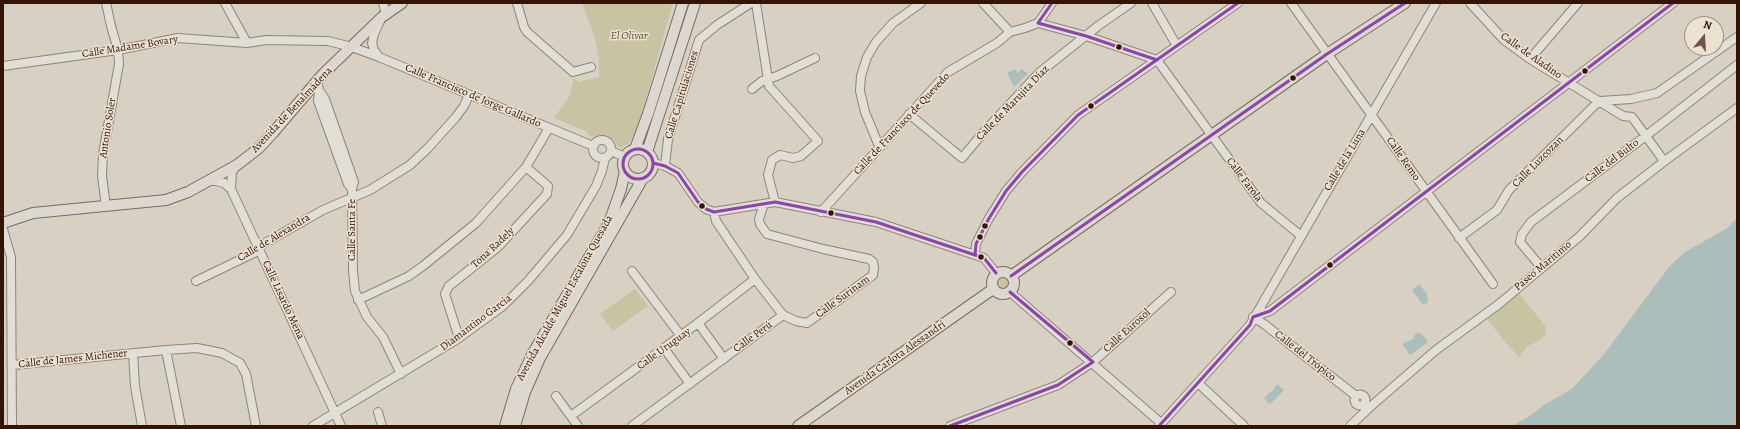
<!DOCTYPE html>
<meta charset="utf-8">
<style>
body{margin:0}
#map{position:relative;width:1740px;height:429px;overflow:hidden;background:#d8d0c2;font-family:Alegreya,serif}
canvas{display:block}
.frame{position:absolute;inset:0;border:4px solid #341405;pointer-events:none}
.north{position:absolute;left:1684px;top:16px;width:40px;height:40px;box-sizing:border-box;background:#ebe2d2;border:1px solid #a29080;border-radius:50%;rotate:18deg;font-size:11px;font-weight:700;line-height:16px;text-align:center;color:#341405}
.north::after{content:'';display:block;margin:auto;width:14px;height:18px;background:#6d5647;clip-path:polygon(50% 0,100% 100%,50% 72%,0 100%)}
</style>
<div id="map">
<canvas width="1740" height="429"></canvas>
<div class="frame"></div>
<div class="north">N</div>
</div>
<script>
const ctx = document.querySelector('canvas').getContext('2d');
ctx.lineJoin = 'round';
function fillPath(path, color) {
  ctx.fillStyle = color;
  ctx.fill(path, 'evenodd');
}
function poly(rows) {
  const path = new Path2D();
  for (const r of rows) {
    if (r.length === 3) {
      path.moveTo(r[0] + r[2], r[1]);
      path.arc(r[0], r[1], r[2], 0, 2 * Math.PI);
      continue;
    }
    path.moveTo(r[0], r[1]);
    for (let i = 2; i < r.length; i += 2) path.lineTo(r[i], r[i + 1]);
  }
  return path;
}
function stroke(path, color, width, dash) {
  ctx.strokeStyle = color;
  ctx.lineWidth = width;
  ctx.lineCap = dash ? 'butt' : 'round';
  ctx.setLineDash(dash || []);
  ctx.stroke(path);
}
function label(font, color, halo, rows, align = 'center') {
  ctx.font = font + ' Alegreya,serif';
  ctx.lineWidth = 3;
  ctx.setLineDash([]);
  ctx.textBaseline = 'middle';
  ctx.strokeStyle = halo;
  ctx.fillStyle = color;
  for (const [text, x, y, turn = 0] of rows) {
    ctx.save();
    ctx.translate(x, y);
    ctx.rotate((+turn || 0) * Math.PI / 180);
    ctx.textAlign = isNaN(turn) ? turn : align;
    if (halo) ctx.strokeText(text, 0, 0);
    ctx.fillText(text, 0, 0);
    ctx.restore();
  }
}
fillPath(poly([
 [582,3,670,3,672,6,638,128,629,143,621,148,618,147,614,140,609,136,602,135,594,137,590,136,586,131,554,118,570,95,574,78,579,82,599,77,599,59,595,38],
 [1003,283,6],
 [635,289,648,306,613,331,600,314],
 [1518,292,1546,327,1545,335,1540,340,1528,346,1519,357,1507,344,1487,319]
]), '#c8c4a3');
fillPath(poly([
 [1016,69,1017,73,1022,69,1028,74,1014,87,1007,73],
 [1737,218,1737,426,1512,426,1528,417,1544,405,1572,389,1605,353,1669,267,1685,252,1726,229],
 [1419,284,1427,294,1428,302,1423,305,1412,290],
 [1418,333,1422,334,1428,342,1410,355,1402,344,1413,339,1415,334],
 [1277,384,1284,390,1270,404,1264,398,1273,390]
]), '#aabebb');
const minor = poly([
 [106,3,111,26,118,50,119,64,103,154,102,176,106,206],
 [225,3,247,43],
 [383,3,386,14],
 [517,3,524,27,527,32,573,72,591,67],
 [756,3,769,86,818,141,801,156,793,158,780,155,772,160,768,175,775,202],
 [983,3,1010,32,1025,28,1038,23,1086,36,1157,60,1261,203,1300,235],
 [1152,3,1177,46],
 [1291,3,1493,284],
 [1470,3,1504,40,1530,59,1623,116,1632,117,1664,161],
 [1038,23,1052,3],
 [379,57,374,50,372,43,374,34,380,21],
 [1530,59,1578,3],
 [3,66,118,50,178,38,247,43,266,40,328,41,352,47,379,57,593,146],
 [317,80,319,90,318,101,348,184,352,189,353,271,355,291,367,317,383,337,401,374],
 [752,89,762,81,777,76,815,58],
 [319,90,325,99,354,182,352,189],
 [1600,101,1631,99,1657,93,1737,37],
 [909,114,962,158,982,134,1039,73,1098,26,1131,3],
 [602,149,9],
 [879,146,865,112,860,91,861,76,867,57,876,42,893,23,921,3],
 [611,151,625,157],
 [653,163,665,166,678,173,698,202,706,209,714,212,775,202,876,222,984,258,996,273],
 [665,166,668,139,699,40,717,25,751,3],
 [208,181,216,181,224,183,231,189,341,426],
 [231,189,232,172,237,165],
 [714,212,716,221,755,279,783,315,796,321,807,323,873,275,874,268,873,262,869,259,823,249,767,234,760,224,759,219,763,207,762,204],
 [821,212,948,72,997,43,1010,32],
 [3,229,11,257,12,426],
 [1459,238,1497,210,1509,190,1599,101],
 [975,255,976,244,988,220,1006,191,1022,172,1078,115,1238,3],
 [1541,267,1520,242,1522,234,1531,222,1647,135,1737,65],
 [632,271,681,336],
 [196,281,254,253,258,247,323,210,370,190,410,165,428,148,456,117,464,106,469,95],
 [1010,292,1161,423],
 [358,300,409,276,423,266,476,223,526,167,549,128],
 [1253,317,1270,311,1673,3],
 [1253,317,1264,324,1356,396],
 [698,323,724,359],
 [459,338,445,294,449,286,498,247,547,194,548,186,526,167],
 [664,348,690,384],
 [166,350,181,426],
 [133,353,135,386,142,426],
 [13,365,166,350,197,348,222,353,240,363,246,374,256,426],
 [1198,383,1244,426],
 [1360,400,5.5],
 [556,396,578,426],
 [378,412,382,426],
 [571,416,698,323,755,279],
 [313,426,456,340,503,306,528,281,567,235,596,186,602,171,605,158],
 [632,426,783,315],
 [950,426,1058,385,1093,362,1171,292],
 [1159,426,1250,325,1436,3],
 [1350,426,1370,407,1436,350,1499,304,1580,236,1617,198,1666,160,1737,108]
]);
const major = poly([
 [635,149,649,111,683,3],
 [638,164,15],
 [647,152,695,3],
 [3,223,33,213,166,200,188,192,237,165,259,148,272,134,323,74,382,17,402,3],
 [1003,283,11],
 [1011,276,1327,54,1405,3],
 [505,426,516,389,533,353,609,223,621,189,625,171],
 [515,426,525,392,540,358,643,178],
 [798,426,993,289]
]);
stroke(minor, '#8d857b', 10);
stroke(major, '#766c62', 12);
stroke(minor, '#e1ded6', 8);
stroke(major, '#dcd8d0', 10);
stroke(poly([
 [1052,3,1038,23,1086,36,1157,60],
 [638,164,15],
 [653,163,665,166,678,173,698,202,706,209,714,212,775,202,876,222,984,258,996,273],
 [975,255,976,244,988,220,1006,191,1022,172,1078,115,1238,3],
 [1011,276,1327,54,1405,3],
 [950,426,1058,385,1093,362,1010,292],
 [1159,426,1250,325,1253,317,1270,311,1673,3]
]), '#8e44ad', 3);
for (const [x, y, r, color] of [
 [1119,47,3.5,"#341405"],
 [1585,71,3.5,"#341405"],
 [1293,78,3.5,"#341405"],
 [1091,106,3.5,"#341405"],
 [702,206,3.5,"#341405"],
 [831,213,3.5,"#341405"],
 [985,226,3.5,"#341405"],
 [980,237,3.5,"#341405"],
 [981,257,3.5,"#341405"],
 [1330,265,3.5,"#341405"],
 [1070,343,3.5,"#341405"]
]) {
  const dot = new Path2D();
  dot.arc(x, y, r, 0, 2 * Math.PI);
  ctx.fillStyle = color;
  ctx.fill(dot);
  stroke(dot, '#ebe2d2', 1.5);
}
label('italic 11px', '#5c462d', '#ebe2d2', [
 ["El Olivar",629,36]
]);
label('11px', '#341405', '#ebe2d2', [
 ["Calle Madame Bovary",130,47,-9],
 ["Calle de Aladino",1531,56,35],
 ["Calle Capitulaciones",682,95,-73],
 ["Calle Francisco de Jorge Gallardo",473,96,23],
 ["Calle de Marujita Díaz",1013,103,-46],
 ["Avenida de Benalmádena",292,110,-47],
 ["Calle de Francisco de Quevedo",902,124,-47],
 ["Antonio Soler",108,128,-81],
 ["Calle Remo",1403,159,55],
 ["Calle de la Luna",1345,160,-59],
 ["Calle del Bulto",1612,161,-37],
 ["Calle Luzcozan",1538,162,-45],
 ["Calle Farola",1244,180,53],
 ["Calle Santa Fe",352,230,-90],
 ["Calle de Alexandra",274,238,-31],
 ["Tona Radely",493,248,-43],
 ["Paseo Marítimo",1543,266,-40],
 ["Calle Surinam",843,297,-36],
 ["Avenida Alcalde Miguel Escalona Quesada",565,298,-61],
 ["Calle Lisardo Mena",283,300,65],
 ["Diamantino Garcia",476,323,-37],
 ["Calle Eurosol",1127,331,-42],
 ["Calle Perú",753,337,-36],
 ["Calle Uruguay",664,349,-36],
 ["Calle del Trópico",1305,356,38],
 ["Avenida Carlota Alessandri",895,358,-35],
 ["Calle de James Michener",73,359,-6]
]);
</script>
